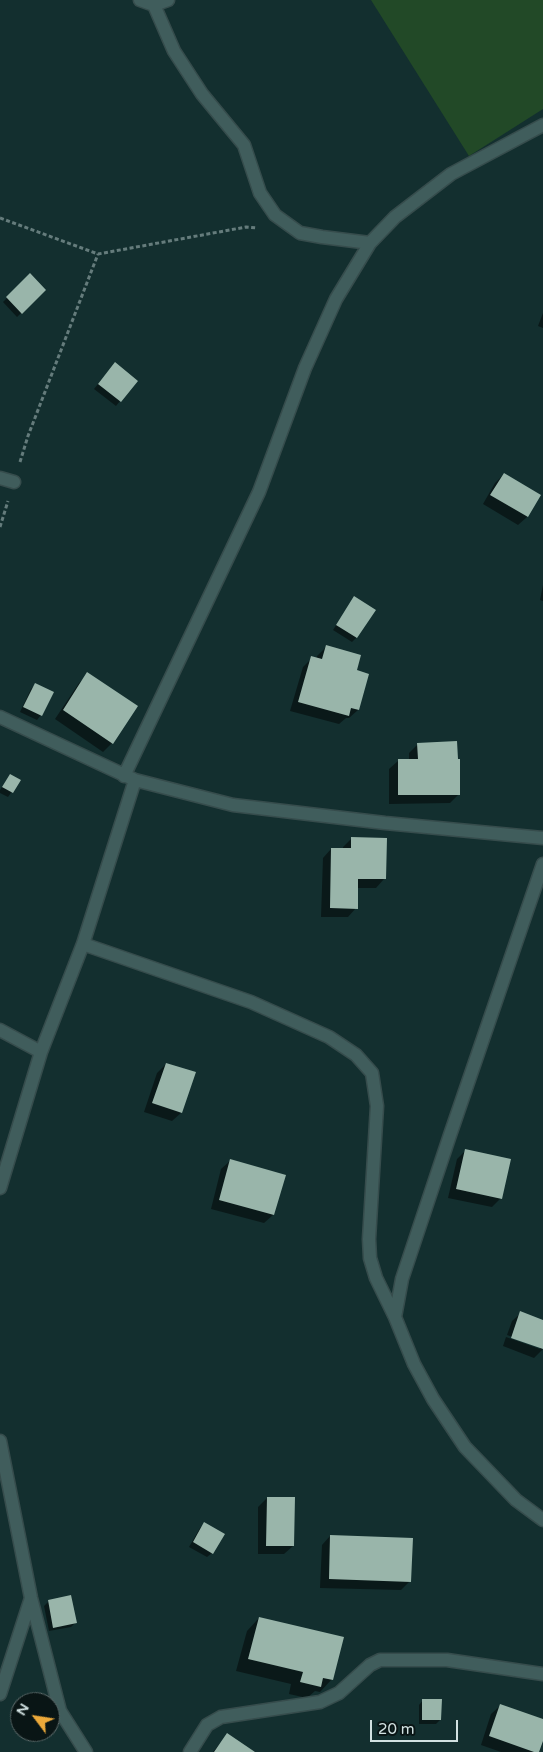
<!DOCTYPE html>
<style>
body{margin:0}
#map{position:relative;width:543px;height:1752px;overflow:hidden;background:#132f2f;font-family:"Varela Round",sans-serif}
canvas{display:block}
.north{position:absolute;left:10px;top:1692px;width:50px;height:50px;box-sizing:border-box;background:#091515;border:1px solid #596767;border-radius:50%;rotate:301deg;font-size:14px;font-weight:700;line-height:20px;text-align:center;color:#d1e1e1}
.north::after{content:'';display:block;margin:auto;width:18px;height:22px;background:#eca93a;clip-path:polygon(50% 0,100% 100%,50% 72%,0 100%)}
.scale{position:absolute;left:370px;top:1720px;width:88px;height:22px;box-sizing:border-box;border:2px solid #d1e1e1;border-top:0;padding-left:6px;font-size:15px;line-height:18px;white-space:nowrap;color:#d1e1e1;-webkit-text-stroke:4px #091515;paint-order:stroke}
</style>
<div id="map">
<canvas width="543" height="1752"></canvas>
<div class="north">N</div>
<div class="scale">20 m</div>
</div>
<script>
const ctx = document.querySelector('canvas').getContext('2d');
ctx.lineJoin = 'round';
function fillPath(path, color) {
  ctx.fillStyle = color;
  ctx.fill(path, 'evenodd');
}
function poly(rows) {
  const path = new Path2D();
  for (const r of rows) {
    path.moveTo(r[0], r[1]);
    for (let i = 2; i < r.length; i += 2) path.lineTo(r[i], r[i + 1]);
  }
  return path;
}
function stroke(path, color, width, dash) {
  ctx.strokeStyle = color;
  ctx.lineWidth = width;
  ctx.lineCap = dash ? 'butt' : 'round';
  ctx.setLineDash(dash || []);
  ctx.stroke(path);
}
fillPath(poly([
 [371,0,543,0,543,109,469,156]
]), '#224927');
fillPath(poly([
 [30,275,45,290,17,317,3,302],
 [543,313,543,328,538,326],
 [111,368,136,381,116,406,94,389],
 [504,474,540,495,527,517,518,525,483,504,495,483],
 [543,585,543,601,540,600],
 [354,598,356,638,352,642,333,630],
 [326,647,355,671,367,674,358,710,349,718,346,718,339,724,290,711,303,667,312,658,316,659,317,656],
 [88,674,112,743,103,752,55,719,79,683],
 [35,685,41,715,37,720,20,712,31,689],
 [418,744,459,794,450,803,389,804,389,769,398,761,409,761,409,753],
 [10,775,20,780,8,797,0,793,0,790],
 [352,838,384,879,376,888,357,888,356,908,348,917,321,917,323,858,331,849,343,849,343,847],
 [166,1064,181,1113,172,1121,144,1112,157,1073],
 [466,1150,509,1160,500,1199,492,1207,448,1198,457,1159],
 [230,1161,273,1215,264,1223,211,1209,221,1169],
 [521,1313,543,1321,543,1349,534,1358,503,1346,506,1337,540,1349,540,1347,507,1335,512,1321],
 [267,1498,293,1546,284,1554,258,1554,258,1507],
 [205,1523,212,1553,207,1557,189,1547,200,1528],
 [330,1536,410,1581,401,1590,320,1588,322,1545],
 [49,1601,76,1622,71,1627,49,1631,44,1606],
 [259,1618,332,1679,320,1692,315,1691,307,1698,289,1694,291,1684,236,1671,247,1631],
 [423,1700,440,1720,436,1724,419,1724,419,1705],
 [500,1706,543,1720,543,1737,538,1752,501,1752,481,1745,491,1714],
 [228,1734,253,1752,213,1752]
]), '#0007');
fillPath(poly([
 [30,273,46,290,22,314,6,297],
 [115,362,138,381,121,402,98,384],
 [504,473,541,495,528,517,490,495],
 [354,596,376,610,357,638,336,625],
 [326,645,361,655,357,670,369,674,359,710,351,708,349,716,298,702,311,656,322,659],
 [87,672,138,706,113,744,63,710],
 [35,683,54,692,42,716,23,707],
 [457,741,458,759,460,759,460,795,398,795,398,759,418,759,417,743],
 [10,774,21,780,13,793,2,787],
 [351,837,387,838,386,879,358,879,358,909,330,908,331,848,351,848],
 [166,1063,196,1072,182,1113,152,1103],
 [465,1149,511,1159,502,1199,456,1189],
 [230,1159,286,1175,274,1215,219,1200],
 [520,1311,543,1320,543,1349,511,1338],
 [267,1497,295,1497,294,1546,266,1546],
 [204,1522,225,1534,213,1554,193,1542],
 [330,1535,413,1538,411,1582,329,1579],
 [71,1595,77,1623,53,1628,48,1600],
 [259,1617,344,1637,333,1680,323,1678,321,1687,300,1682,303,1672,248,1659],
 [422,1699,442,1699,441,1720,422,1720],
 [500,1704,543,1719,543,1741,539,1752,534,1752,489,1736],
 [227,1733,255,1752,214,1752]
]), '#99b5aa');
const minor = poly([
 [140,0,154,5,168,0],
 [154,5,174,51,202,94,244,145,260,193,275,215,300,233,322,237,370,243],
 [0,478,14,482],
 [0,717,135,780,233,805,385,823,543,838],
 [124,776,259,492,305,368,336,299,370,243,395,217,451,174,543,125],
 [543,864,450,1135,402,1279,395,1317,414,1364,433,1399,465,1447,516,1500,543,1520],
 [83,944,251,1002,329,1037,356,1055,372,1073,377,1106,369,1239,370,1258,376,1278,395,1317],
 [0,1030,41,1052],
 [0,1188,41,1052,83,944,135,780],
 [0,1441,31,1598,60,1711,86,1752],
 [0,1694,31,1598],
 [190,1752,207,1725,221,1717,320,1702,339,1693,370,1665,380,1660,447,1660,543,1674]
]);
stroke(minor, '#364c4c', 15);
stroke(poly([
 [0,218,98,254,246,227,257,228],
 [20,462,28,436,98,254],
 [0,527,8,501]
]), '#657c7c', 3, [4, 2.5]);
stroke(minor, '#405d5c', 12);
</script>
